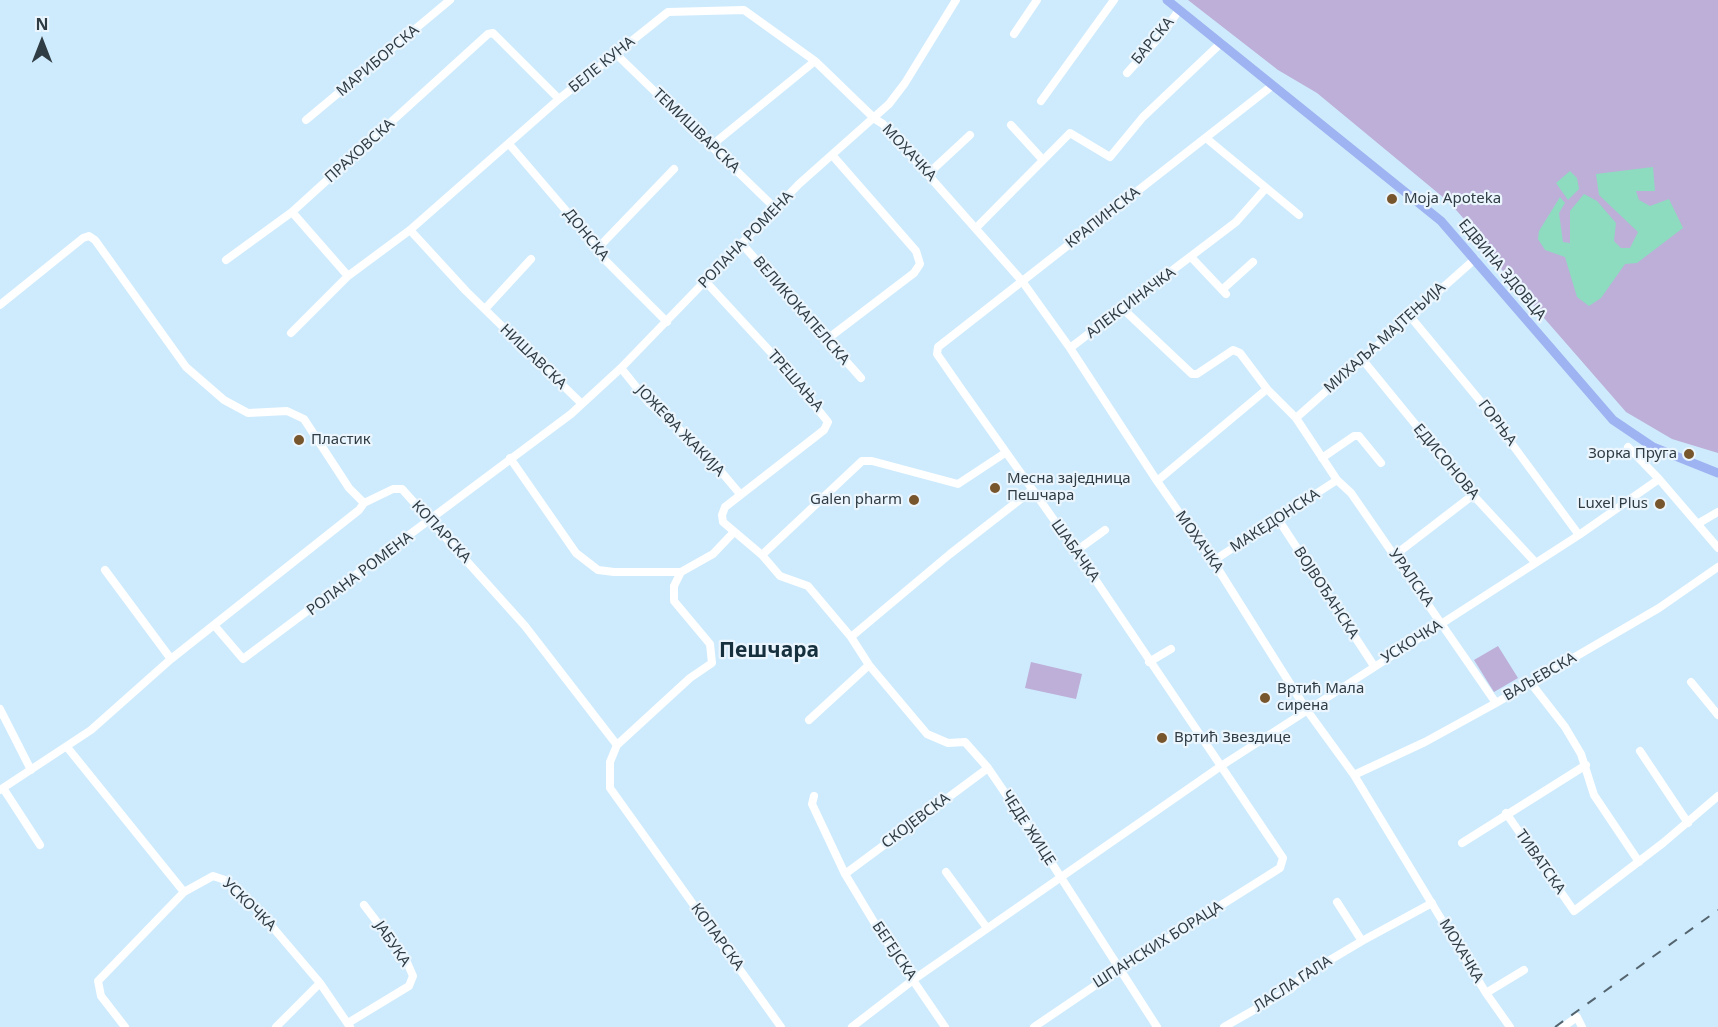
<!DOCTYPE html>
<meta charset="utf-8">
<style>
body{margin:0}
#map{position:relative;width:1718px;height:1027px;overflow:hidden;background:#ceebfd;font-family:"Noto Sans",sans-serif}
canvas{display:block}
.north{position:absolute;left:12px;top:12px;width:60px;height:60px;-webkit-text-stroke:4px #eaf5fd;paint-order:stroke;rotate:0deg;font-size:16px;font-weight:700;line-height:24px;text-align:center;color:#303c43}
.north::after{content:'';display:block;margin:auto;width:21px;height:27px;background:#303c43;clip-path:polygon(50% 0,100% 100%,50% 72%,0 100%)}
</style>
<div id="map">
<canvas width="1718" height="1027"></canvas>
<div class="north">N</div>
</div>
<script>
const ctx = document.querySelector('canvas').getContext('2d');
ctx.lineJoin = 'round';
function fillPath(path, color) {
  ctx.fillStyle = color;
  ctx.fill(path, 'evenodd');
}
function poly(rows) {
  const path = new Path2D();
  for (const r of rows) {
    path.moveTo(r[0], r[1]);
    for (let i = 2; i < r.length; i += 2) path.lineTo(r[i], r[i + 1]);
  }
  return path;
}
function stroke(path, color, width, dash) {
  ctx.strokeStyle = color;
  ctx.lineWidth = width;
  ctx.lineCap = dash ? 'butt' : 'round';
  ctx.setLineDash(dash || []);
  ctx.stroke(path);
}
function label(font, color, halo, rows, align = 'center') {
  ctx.font = font + ' "Noto Sans",sans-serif';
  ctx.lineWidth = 4.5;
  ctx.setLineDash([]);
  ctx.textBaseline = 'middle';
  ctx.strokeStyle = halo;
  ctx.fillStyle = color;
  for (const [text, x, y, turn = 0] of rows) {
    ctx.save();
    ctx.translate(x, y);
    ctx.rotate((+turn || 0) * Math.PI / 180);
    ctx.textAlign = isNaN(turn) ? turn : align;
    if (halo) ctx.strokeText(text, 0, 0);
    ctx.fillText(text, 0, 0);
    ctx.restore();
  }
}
fillPath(poly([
 [1188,0,1718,0,1718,453,1672,439,1626,412,1496,263,1485,243,1450,203,1317,93,1278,70],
 [1498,646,1518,678,1494,692,1474,660],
 [1031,662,1082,674,1076,699,1025,688]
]), '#bdafd8');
fillPath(poly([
 [1653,167,1655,191,1636,191,1639,200,1650,206,1669,199,1683,228,1637,263,1625,264,1601,298,1589,306,1577,297,1565,257,1545,250,1538,239,1539,231,1560,197,1565,203,1559,213,1563,242,1570,243,1570,211,1584,194,1597,201,1616,223,1614,241,1621,248,1630,248,1638,232,1599,195,1596,174],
 [1570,171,1577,178,1579,189,1568,200,1556,183]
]), '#8ddcbf');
stroke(poly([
 [1014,34,1037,0],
 [615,53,776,209],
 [1127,73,1163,33,1179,10],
 [1041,101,1114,0],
 [306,120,450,0],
 [1011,125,1042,159],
 [1206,138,1299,215],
 [509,144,598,248,603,258,667,322],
 [712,145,815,61],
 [929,173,970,135],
 [292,212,348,276],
 [976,228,1070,133,1110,157,1143,117,1221,43],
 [410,230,466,291,582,404],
 [742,244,861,378],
 [598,248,674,169],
 [1191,257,1226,294],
 [226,260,292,212,488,34,493,33,559,99],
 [706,282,777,359,828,422,824,430,725,507,722,515,723,522,762,555,780,576,808,586,851,637,869,665,927,734,948,743,965,742,988,768,1033,834,1157,1027],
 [1223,289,1253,262],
 [0,305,83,238,89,236,95,240,186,367,224,400,248,413,287,411,304,419,349,488,364,503,393,489,402,489,525,626,617,745],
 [1122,308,1192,374,1197,374,1233,350,1240,353,1267,389,1296,418,1337,480,1351,493,1496,703],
 [485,309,531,259],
 [1409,315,1481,402,1579,535],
 [291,333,348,276,410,230,559,99,668,12,744,10,815,61,875,119,883,124,1022,281,1070,348,1157,481,1213,561,1306,709,1354,775,1486,993,1510,1027],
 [826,340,914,273,920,264,916,251,833,156],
 [1070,348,1236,222,1265,189],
 [1362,359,1473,495,1535,562],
 [621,368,649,403,702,449,740,494],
 [1296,418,1475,259],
 [1628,447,1659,479,1718,548],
 [510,458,576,553,598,570,614,572,681,572,713,554,733,533],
 [1322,458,1354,436,1359,436,1381,463],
 [1157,481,1267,389],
 [1278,519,1374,666],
 [1699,523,1718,512],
 [1076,551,1105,530],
 [762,555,862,461,872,461,958,484,1005,453],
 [1395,555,1473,495],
 [1213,561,1337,480],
 [105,570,171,659],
 [681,572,674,586,674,601,710,644,712,663,690,678,617,745,610,762,610,788,781,1027],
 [214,625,243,659,571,414,621,368,799,184,889,104,905,83,956,0],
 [851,637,950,554,1031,491],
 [1149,662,1171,649],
 [1530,682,1565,727,1581,754,1594,795,1639,862],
 [1691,682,1718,715],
 [0,709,31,770],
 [809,720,869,665],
 [67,747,184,892],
 [1640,751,1688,823],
 [1354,775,1425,742,1496,703,1659,608,1718,567],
 [3,788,40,845],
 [0,790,91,730,171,659,359,510,364,503],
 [814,796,812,804,845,874,880,932,945,1027],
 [1506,813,1574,911,1663,843,1718,796],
 [1462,843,1586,765],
 [946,872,987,928],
 [845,874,988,768],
 [1337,902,1362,941],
 [1486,993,1524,970],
 [348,1023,409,986,413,976,406,960,364,905],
 [125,1027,101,996,98,981,184,892,213,876,225,880,258,910,320,983,350,1027],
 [276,1027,320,983],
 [852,1027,913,980,1221,766,1579,535,1659,479],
 [1034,1027,1118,970,1280,868,1283,858,1076,551,962,390,937,354,938,347,1273,85],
 [1224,1027,1291,989,1303,976,1362,941,1432,903],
 [1563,1027,1577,1017,1582,1027]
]), '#fff', 8);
stroke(poly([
 [1167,0,1441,221,1613,420,1653,447,1718,473]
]), '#9eb3f1', 9);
stroke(poly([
 [1555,1027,1718,910]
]), '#54646e', 2, [10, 10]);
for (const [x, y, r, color] of [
 [1392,199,6,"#77562d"],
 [299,440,6,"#77562d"],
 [1689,454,6,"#77562d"],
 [995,488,6,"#77562d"],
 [914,500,6,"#77562d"],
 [1660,504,6,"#77562d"],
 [1265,698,6,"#77562d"],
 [1162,738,6,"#77562d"]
]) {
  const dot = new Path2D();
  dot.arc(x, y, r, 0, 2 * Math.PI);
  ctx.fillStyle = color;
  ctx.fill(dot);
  stroke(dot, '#eaf5fd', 2);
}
label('15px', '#303c43', '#eaf5fd', [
 ["БАРСКА",1153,41,-50],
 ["МАРИБОРСКА",378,61,-40],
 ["БЕЛЕ КУНА",602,65,-39],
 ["ТЕМИШВАРСКА",696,131,44],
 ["ПРАХОВСКА",360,151,-42],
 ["МОХАЧКА",909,153,47],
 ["КРАПИНСКА",1103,218,-38],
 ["ДОНСКА",586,235,51],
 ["РОЛАНА РОМЕНА",746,240,-46],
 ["ЕДВИНА ЗДОВЦА",1502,270,50],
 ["АЛЕКСИНАЧКА",1131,303,-37],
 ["ВЕЛИКОКАПЕЛСКА",801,311,49],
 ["МИХАЉА МАЈТЕЊИЈА",1385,338,-42],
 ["НИШАВСКА",533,357,44],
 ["ТРЕШАЊА",795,381,49],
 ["ГОРЊА",1497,423,53],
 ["ЈОЖЕФА ЖАКИЈА",680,431,46],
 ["ЕДИСОНОВА",1446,462,50],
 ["МАКЕДОНСКА",1275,521,-33],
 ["КОПАРСКА",441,532,47],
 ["МОХАЧКА",1199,542,55],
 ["ШАБАЧКА",1075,551,55],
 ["РОЛАНА РОМЕНА",360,574,-37],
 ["УРАЛСКА",1411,578,55],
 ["ВОЈВОЂАНСКА",1326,593,57],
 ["УСКОЧКА",1412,642,-32],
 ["ВАЉЕВСКА",1540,677,-30],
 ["СКОЈЕВСКА",916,821,-37],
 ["ЧЕДЕ ЖИЦЕ",1028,828,57],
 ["ТИВАТСКА",1540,862,55],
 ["УСКОЧКА",249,905,44],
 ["КОПАРСКА",717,937,54],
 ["ЈАБУКА",392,944,56],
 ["ШПАНСКИХ БОРАЦА",1158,945,-32],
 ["БЕГЕЈСКА",894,951,56],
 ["МОХАЧКА",1461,951,59],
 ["ЛАСЛА ГАЛА",1293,984,-33]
]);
label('15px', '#303c43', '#eaf5fd', [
 ["Moja Apoteka",1404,199],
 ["Пластик",311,440],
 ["Зорка Пруга",1677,454,"right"],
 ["Месна заједница",1007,479],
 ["Пешчара",1007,496],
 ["Galen pharm",902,500,"right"],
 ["Luxel Plus",1648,504,"right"],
 ["Вртић Мала",1277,689],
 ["сирена",1277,706],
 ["Вртић Звездице",1174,738]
], 'left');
label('bold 21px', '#17303d', '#eaf5fd', [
 ["Пешчара",769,651]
]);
</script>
